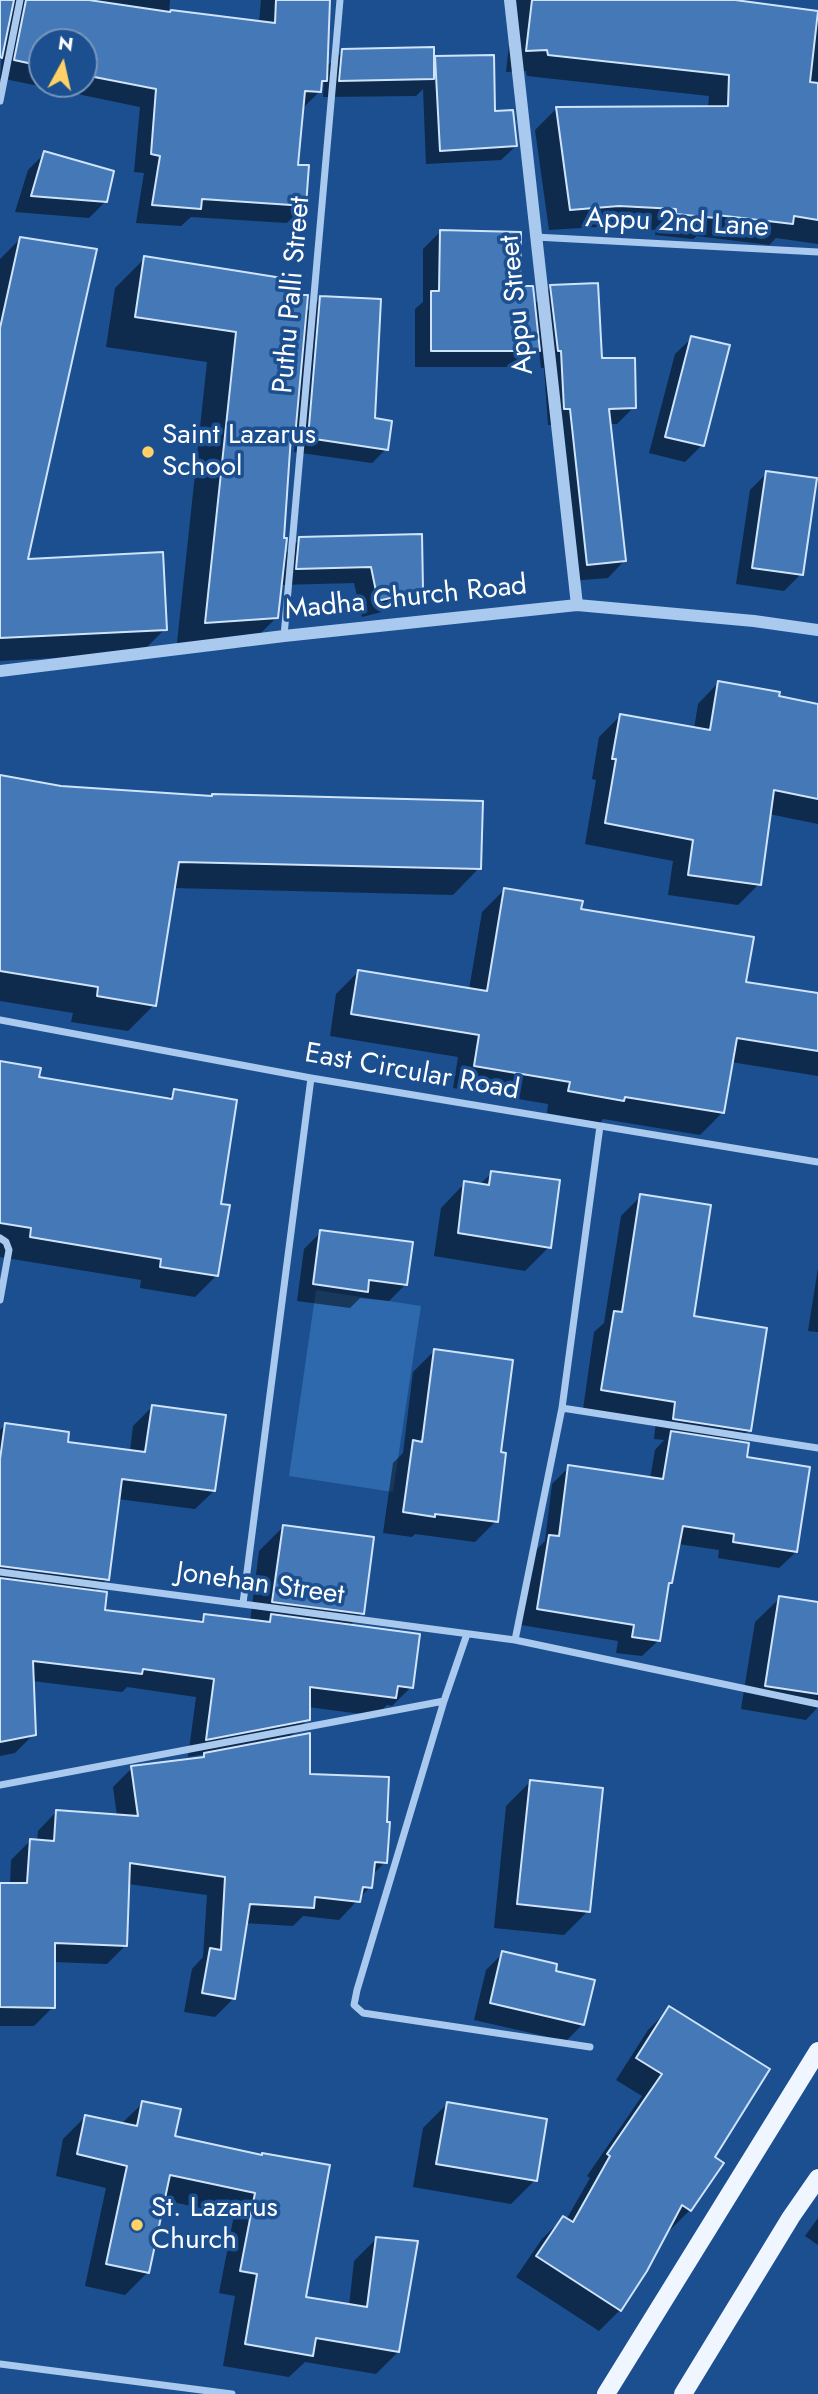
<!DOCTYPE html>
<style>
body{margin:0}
#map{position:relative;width:818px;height:2394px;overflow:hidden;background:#1b4f8f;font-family:Jost,sans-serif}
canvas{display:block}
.north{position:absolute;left:28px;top:28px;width:70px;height:70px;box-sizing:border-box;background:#1b4f8f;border:2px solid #7695bc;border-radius:50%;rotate:8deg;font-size:19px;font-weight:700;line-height:28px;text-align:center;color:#fff}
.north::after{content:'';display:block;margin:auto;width:24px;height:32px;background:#ffd166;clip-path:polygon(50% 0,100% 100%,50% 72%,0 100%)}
</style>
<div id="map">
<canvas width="818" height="2394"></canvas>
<div class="north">N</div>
</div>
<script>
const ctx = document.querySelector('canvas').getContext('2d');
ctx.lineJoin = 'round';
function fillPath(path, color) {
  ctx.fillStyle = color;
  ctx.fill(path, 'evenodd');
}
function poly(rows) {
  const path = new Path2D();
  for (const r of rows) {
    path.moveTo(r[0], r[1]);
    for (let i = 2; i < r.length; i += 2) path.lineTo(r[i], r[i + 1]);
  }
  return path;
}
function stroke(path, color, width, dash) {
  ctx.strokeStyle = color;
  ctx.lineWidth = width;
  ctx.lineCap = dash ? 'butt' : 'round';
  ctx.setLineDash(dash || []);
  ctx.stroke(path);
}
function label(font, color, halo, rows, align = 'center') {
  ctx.font = font + ' Jost,sans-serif';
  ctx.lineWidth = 7;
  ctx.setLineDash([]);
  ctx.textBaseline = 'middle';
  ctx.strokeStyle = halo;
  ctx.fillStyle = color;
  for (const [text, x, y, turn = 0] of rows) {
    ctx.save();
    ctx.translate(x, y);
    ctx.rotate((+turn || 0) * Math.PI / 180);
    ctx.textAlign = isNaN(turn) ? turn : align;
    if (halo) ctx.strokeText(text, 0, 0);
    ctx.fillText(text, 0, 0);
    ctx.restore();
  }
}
fillPath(poly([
 [316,1290,421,1306,393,1492,289,1476]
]), '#2e69ad');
fillPath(poly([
 [0,0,170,0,169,12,259,23,261,0,329,0,326,67,343,51,432,62,436,58,493,112,516,146,501,160,426,164,423,89,416,96,323,97,324,81,320,86,319,92,301,110,297,166,304,206,287,223,191,217,181,226,136,223,144,173,134,172,140,107,0,78,2,56,0,58],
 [42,42,84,42,84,84,42,84],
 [514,0,722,0,818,13,818,244,776,238,769,245,697,236,693,239,655,235,656,230,597,227,549,230,535,130,556,109,708,108,709,96,527,76,526,71,506,72],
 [45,153,106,201,89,218,15,212,28,170],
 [440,232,518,288,533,305,551,287,634,407,617,424,609,424,624,561,608,578,571,581,554,425,548,425,544,368,541,368,539,350,521,367,415,367,415,309,423,302,423,249],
 [20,239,0,553,0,259],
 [145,258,299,296,304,314,321,298,386,449,372,463,294,452,296,434,289,441,283,556,300,539,420,536,422,589,405,606,362,617,354,583,280,585,277,617,247,647,176,652,207,362,106,347,115,288],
 [692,338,702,445,685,462,649,453,675,354],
 [767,473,801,574,784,591,736,584,750,490],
 [0,562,165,629,141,653,0,661],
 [718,683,818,706,818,824,769,814,759,884,738,905,668,895,673,861,585,844,596,780,592,779,599,737,620,716,694,729,698,704],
 [0,777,61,788,479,868,453,895,173,888,154,1005,128,1031,71,1022,73,1013,0,1001],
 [504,890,579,910,744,983,818,995,818,1076,731,1062,723,1112,700,1135,603,1119,600,1123,547,1113,548,1104,453,1088,458,1057,330,1036,336,994,359,971,469,990,482,912],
 [0,1063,37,1079,166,1100,175,1091,219,1205,216,1276,195,1297,140,1288,141,1280,0,1257],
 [492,1173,549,1247,525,1271,434,1256,441,1208,465,1183,479,1185],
 [641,1196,692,1318,749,1430,736,1443,796,1552,779,1568,718,1558,719,1550,678,1544,671,1582,667,1587,659,1640,642,1656,616,1653,618,1641,521,1625,533,1553,545,1541,552,1484,569,1467,650,1479,655,1450,664,1440,654,1439,656,1421,583,1409,594,1332,604,1323,621,1216],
 [321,1232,406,1284,389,1301,360,1298,350,1308,297,1301,304,1249],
 [818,1268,818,1332,808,1331],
 [434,1351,499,1454,496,1521,475,1542,415,1534,412,1537,383,1533,393,1463,403,1453,413,1372],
 [152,1407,214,1491,195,1509,118,1499,107,1579,94,1592,103,1611,197,1623,205,1616,250,1622,259,1551,283,1527,362,1613,349,1626,411,1687,392,1706,387,1705,376,1716,308,1707,308,1719,289,1738,308,1776,385,1862,371,1876,370,1887,339,1920,303,1916,293,1926,245,1923,234,1998,215,2017,184,2012,192,1969,203,1957,207,1895,128,1884,126,1945,107,1964,53,1962,53,2007,34,2026,0,2026,0,1885,10,1885,11,1860,30,1841,37,1841,38,1831,56,1812,117,1816,113,1787,132,1768,200,1759,205,1754,188,1757,196,1697,127,1687,122,1692,32,1681,34,1734,15,1753,0,1756,0,1430,5,1425,66,1443,130,1452,133,1426],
 [780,1598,818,1604,818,1707,806,1720,741,1709,755,1622],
 [530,1782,588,1911,564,1935,494,1928,506,1806],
 [503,1953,554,1972,583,2024,566,2041,474,2020,486,1970],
 [669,2009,713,2158,690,2210,669,2231,667,2230,620,2310,599,2331,516,2277,542,2239,563,2218,566,2220,590,2178,587,2176,642,2096,616,2080,648,2030],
 [143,2103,173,2138,260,2157,304,2298,349,2306,354,2261,376,2239,398,2352,376,2374,305,2362,289,2377,223,2366,235,2296,219,2293,234,2215,163,2200,147,2273,125,2295,85,2286,106,2188,56,2176,63,2139,85,2117,121,2124],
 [447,2104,535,2180,511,2204,413,2187,423,2128],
 [818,2218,818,2245,805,2236]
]), '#0007');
const building = poly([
 [0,0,14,0,2,58,0,57,0,0],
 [26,0,89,0,170,12,171,10,275,23,276,0,330,0,327,81,322,81,321,92,305,91,298,165,309,165,306,206,202,199,201,209,152,205,160,156,151,154,156,89,84,75,84,42,42,42,42,66,14,60,26,0],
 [532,0,735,0,818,11,810,82,818,83,818,220,794,216,793,224,717,215,716,218,676,214,676,209,619,206,570,210,556,107,728,106,729,75,548,55,547,50,526,51,532,0],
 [434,47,434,79,339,81,342,49,434,47],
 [494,55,495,111,513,110,517,146,440,151,435,56,494,55],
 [44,151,114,171,107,202,31,196,44,151],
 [440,230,521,232,520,286,533,286,540,351,431,351,431,291,439,291,440,230],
 [20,237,97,249,28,559,163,552,167,630,0,638,0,328,20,237],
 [144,256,301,281,301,295,308,295,295,437,291,436,284,538,287,538,278,618,205,623,236,332,135,317,144,256],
 [598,283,602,358,635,358,636,408,609,409,626,561,587,565,570,409,564,409,561,351,558,351,550,285,598,283],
 [320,296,381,299,375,418,392,421,388,450,308,438,320,296],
 [691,336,730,345,704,446,665,437,691,336],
 [766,471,817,478,803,575,752,568,766,471],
 [422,534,423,590,378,601,371,567,296,569,299,537,422,534],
 [718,681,780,692,779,696,818,704,818,799,774,790,761,885,688,875,693,840,605,823,616,759,612,759,620,714,710,730,718,681],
 [0,775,61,786,212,796,212,794,483,801,481,869,179,862,156,1006,97,996,98,987,0,971,0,775],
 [504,888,583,901,581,909,754,937,746,982,818,993,818,1051,737,1038,724,1113,625,1097,624,1101,568,1091,570,1082,474,1066,479,1035,351,1014,358,970,487,991,504,888],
 [0,1061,41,1068,39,1077,172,1099,174,1089,237,1100,221,1204,230,1205,218,1276,160,1267,161,1259,30,1237,31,1228,0,1223,0,1061],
 [491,1171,560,1180,551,1248,458,1233,464,1181,489,1185,491,1171],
 [640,1194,711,1205,694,1316,767,1328,751,1431,673,1419,675,1402,601,1390,614,1311,622,1312,640,1194],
 [320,1230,413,1242,407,1285,369,1280,368,1292,313,1284,320,1230],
 [434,1349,513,1360,501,1452,506,1453,498,1522,435,1514,435,1517,403,1512,413,1440,422,1442,434,1349],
 [152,1405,226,1415,215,1491,122,1479,109,1580,0,1566,0,1459,5,1423,69,1432,68,1442,145,1452,152,1405],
 [671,1431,749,1443,747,1457,810,1467,797,1552,733,1542,734,1534,683,1526,672,1583,669,1583,660,1641,632,1637,634,1625,537,1609,549,1535,559,1536,568,1465,663,1479,671,1431],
 [283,1525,374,1537,364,1614,272,1602,283,1525],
 [0,1578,107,1592,105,1610,203,1622,204,1614,270,1622,271,1614,420,1634,413,1688,398,1686,396,1698,310,1687,310,1720,206,1740,214,1679,143,1669,142,1674,33,1661,36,1735,0,1742,0,1578],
 [779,1596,818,1602,818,1694,765,1686,779,1596],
 [310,1733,310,1774,389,1777,387,1822,390,1822,387,1863,375,1862,372,1888,363,1887,360,1902,315,1897,314,1908,250,1904,235,1999,202,1993,210,1948,221,1950,225,1877,130,1863,127,1946,55,1943,55,2008,0,2007,0,1883,27,1883,30,1839,54,1841,56,1810,138,1816,131,1766,204,1757,204,1753,310,1733],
 [530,1780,603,1788,590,1912,517,1904,530,1780],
 [502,1951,557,1964,556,1971,595,1980,584,2025,490,2003,502,1951],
 [669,2006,770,2069,715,2157,724,2163,691,2211,682,2205,647,2271,621,2311,536,2256,563,2216,573,2222,610,2156,607,2154,662,2074,636,2058,669,2006],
 [142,2101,181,2109,175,2136,262,2155,262,2153,330,2165,306,2297,367,2307,376,2237,418,2241,399,2352,316,2338,313,2356,245,2344,257,2274,240,2271,255,2193,170,2175,149,2273,106,2264,127,2166,77,2154,85,2115,137,2126,142,2101],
 [447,2102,547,2119,537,2181,436,2164,447,2102]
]);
fillPath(building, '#4478b7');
stroke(building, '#cfe3fa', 2);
stroke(poly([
 [0,101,20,0],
 [535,237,818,252],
 [284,636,340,0],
 [0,1020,311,1078,818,1162],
 [0,1238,6,1242,9,1250,0,1300],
 [562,1408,818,1448],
 [0,1572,515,1640,818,1704],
 [243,1603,311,1078],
 [515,1640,562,1408,600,1126],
 [444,1701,357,1990,354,2005,363,2013,590,2047],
 [0,1785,444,1701,467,1634],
 [0,2364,232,2394]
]), '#a9c9ee', 7);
stroke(poly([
 [510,0,577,605],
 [0,671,284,636,577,605,754,621,818,630]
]), '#a9c9ee', 12);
stroke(poly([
 [606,2394,818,2051],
 [683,2394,791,2217,818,2178]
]), '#f0f6ff', 18);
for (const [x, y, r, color] of [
 [148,452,7,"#ffd166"],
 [137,2225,7,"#ffd166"]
]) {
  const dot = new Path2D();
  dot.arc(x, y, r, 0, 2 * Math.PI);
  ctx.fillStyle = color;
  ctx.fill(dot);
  stroke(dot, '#1b4f8f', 2.5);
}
label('28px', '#fff', '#1b4f8f', [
 ["Appu 2nd Lane",677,224,3],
 ["Puthu Palli Street",293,295,-85],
 ["Appu Street",518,305,-96],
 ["Madha Church Road",406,599,-6],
 ["East Circular Road",412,1073,10],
 ["Jonehan Street",260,1585,8]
]);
label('28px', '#fff', '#1b4f8f', [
 ["Saint Lazarus",162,436],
 ["School",162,468],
 ["St. Lazarus",151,2209],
 ["Church",151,2241]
], 'left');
</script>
